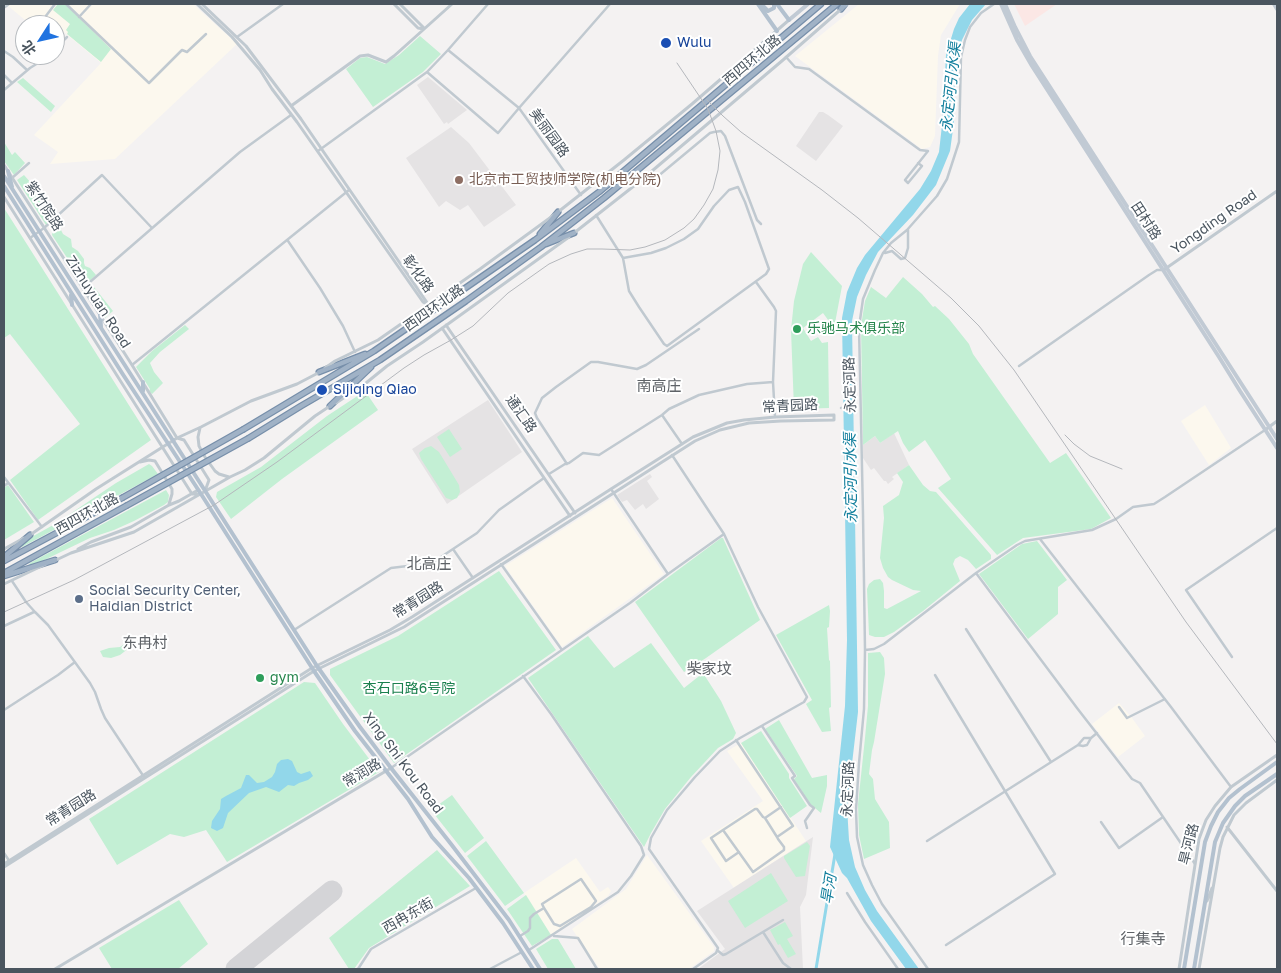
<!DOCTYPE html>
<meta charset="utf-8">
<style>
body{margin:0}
#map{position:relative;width:1281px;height:973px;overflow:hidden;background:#f4f2f2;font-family:"Golos Text","Noto Sans SC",sans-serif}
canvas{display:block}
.frame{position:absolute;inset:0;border:5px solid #4a555f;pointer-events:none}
.north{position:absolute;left:15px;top:15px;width:50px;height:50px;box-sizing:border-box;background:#fff;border:1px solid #b7bbbf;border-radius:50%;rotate:235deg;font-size:14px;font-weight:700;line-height:20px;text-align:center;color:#4a555f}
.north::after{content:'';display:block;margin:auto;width:18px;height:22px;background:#2073e0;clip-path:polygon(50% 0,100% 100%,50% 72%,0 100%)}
</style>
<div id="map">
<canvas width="1281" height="973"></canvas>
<div class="frame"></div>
<div class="north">北</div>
</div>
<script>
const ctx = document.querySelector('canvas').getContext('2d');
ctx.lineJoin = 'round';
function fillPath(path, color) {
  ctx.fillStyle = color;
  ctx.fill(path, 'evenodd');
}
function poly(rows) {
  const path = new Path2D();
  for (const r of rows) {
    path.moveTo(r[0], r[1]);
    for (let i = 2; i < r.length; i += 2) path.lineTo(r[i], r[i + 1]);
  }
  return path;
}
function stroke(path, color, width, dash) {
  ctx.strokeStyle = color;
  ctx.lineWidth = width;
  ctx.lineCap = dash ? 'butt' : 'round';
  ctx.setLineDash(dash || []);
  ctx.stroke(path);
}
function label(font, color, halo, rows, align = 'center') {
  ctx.font = font + ' "Golos Text","Noto Sans SC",sans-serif';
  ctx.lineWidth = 4;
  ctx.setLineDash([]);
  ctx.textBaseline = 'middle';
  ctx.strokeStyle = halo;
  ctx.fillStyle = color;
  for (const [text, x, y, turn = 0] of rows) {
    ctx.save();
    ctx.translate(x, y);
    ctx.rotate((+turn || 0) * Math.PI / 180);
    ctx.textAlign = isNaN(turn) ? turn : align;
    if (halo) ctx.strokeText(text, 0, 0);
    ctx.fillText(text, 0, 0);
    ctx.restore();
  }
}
fillPath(poly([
 [8,4,193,4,237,44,115,159,50,164,58,152,34,135,101,63,46,17,39,25,31,25,7,5],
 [859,4,960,4,941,35,938,56,935,136,930,147,922,149,795,56],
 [1205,405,1231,448,1209,465,1181,421],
 [612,498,664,574,562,647,505,566],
 [1119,703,1132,718,1145,736,1118,757,1092,724],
 [741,743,806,841,734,888,701,841,763,801,727,751],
 [647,855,714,947,714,951,689,969,600,969,572,929,626,889],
 [576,858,600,892,608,887,611,891,608,896,551,935,524,893]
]), '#fcf8ee');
fillPath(poly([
 [428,77,467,110,448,124,447,122,444,124,417,85],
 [819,112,823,112,828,115,843,126,816,161,796,146],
 [451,127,469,143,516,205,484,227,468,205,460,210,446,201,439,207,406,158],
 [488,400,522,452,447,504,412,449],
 [894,433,909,465,892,477,894,479,888,484,886,481,884,481,874,468,871,470,863,458,863,445,875,436,880,443],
 [650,474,652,477,647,481,659,499,646,509,643,504,635,510,627,500,622,502,617,495],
 [813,837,806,895,800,907,803,969,698,969,725,949,697,911]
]), '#e5e3e4');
fillPath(poly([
 [1014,4,1057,4,1025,26]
]), '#fbe7e5');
fillPath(poly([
 [58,4,65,4,111,49,101,62,67,34,68,32,66,30,70,24,53,10],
 [420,36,441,54,423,72,373,107,346,69,360,58,367,57,385,64,399,55],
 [23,78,55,106,51,112,17,82],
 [4,142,12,155,15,152,25,163,14,175,4,161],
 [24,175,39,192,55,217,46,225,17,180],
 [4,208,151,440,38,520,10,480,80,424,10,334,4,338],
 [58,224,61,226,61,230,63,234,71,239,72,247,78,251,84,259,84,263,85,266,90,268,96,275,85,285,52,235,53,230],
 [811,252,842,286,835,323,831,324,823,313,803,328,811,341,818,337,822,343,828,342,829,408,794,409,791,330,794,301,803,264],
 [903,277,922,294,933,307,935,306,949,319,969,344,973,354,1050,463,1066,453,1111,518,1091,529,1023,538,997,555,938,488,951,479,925,440,909,452,903,443,898,431,880,443,875,436,863,445,861,326,865,301,871,287,886,298],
 [94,287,113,311,105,318,89,292],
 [185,325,189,329,160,352,150,363,154,372,163,383,152,394,149,391,150,389,136,367,152,351],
 [365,391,378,410,282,479,231,519,216,497,217,492,261,467,327,416],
 [449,429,462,449,450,457,437,437],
 [431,446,439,452,459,485,460,492,457,498,452,500,446,498,421,459,419,453,425,448],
 [149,464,152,466,158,474,22,547,21,544,28,539,55,524,116,483],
 [909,465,923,485,930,491,936,492,991,555,991,559,976,569,968,560,960,556,955,559,953,564,960,581,923,611,894,632,884,637,875,637,869,635,867,589,869,584,874,580,880,579,883,583,884,591,884,608,887,609,921,591,913,590,892,580,888,577,883,568,880,558,884,518,883,506,899,495,903,482,897,473],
 [8,485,34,522,4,540,4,488],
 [166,490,169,495,168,502,164,505,134,521,114,530,90,538,38,563,31,566,29,565,30,563],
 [721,538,723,538,760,620,706,658,684,672,635,602],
 [1037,541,1067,580,1058,587,1058,614,1028,639,979,574,1022,544],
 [499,571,556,650,394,763,330,675,330,669,398,636],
 [829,605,830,611,829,627,827,628,829,660,830,661,831,707,829,708,831,731,822,732,806,704,812,700,776,635],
 [588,636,614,668,651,643,684,688,703,673,721,701,736,733,733,739,718,748,691,777,665,809,651,833,644,847,528,678],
 [131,639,133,645,120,655,111,658,103,657,100,651,109,648,120,647],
 [880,652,884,658,885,674,874,742,872,750,869,774,873,779,875,799,889,822,890,848,864,859,859,835,858,804,865,738,868,706,868,653],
 [304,682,315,683,343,724,379,772,227,862,206,830,184,837,170,834,117,865,89,819],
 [779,720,812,778,827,775,827,786,821,813,810,804,794,779,797,776,765,729],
 [761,731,789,774,789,778,807,806,790,818,741,743],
 [452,795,484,838,465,853,431,810],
 [486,841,524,893,505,906,467,856],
 [807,842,810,846,805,876,796,877,784,858,784,856],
 [437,850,470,886,369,948,354,969,349,969,329,938],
 [771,873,788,901,745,928,728,901],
 [526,895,551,935,532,946,507,909],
 [179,900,208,944,178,969,112,969,99,948],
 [785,922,793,936,787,939,796,954,788,958,780,944,778,945,770,930],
 [552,939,558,939,576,969,548,969,536,949]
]), '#c3efd4');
fillPath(poly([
 [970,4,986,4,972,20,962,40,960,48,955,76,954,122,950,151,936,185,913,215,878,252,866,275,857,297,852,321,858,712,847,807,849,840,855,867,865,890,877,911,919,969,906,969,871,921,847,878,842,873,830,847,845,706,847,640,842,318,847,292,857,268,865,255,920,189,931,171,939,152,942,125,946,55,954,29,959,18],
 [288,759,292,761,297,772,301,774,310,771,313,776,308,780,299,783,294,786,288,785,279,792,266,787,249,793,228,813,223,828,217,831,211,828,212,821,220,809,221,799,226,796,241,788,246,775,249,775,257,783,264,782,272,777,275,772,277,764,281,760]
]), '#92d7ea');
stroke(poly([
 [816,969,835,854]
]), '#92d7ea', 3);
stroke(poly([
 [236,969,332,891]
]), '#d4d4d7', 21);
const trunk = poly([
 [841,9,845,4],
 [540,234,558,212],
 [546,244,574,233],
 [319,372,365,354],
 [330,406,371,367],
 [244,429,374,351,535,240,599,192,821,4],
 [249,438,301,406,380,360,466,301,541,247,604,198,837,4],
 [4,557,30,535],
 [4,561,122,498],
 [4,573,126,506],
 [4,576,55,560]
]);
stroke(trunk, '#778faa', 7);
stroke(poly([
 [66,4,149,83,182,50,187,52,206,34],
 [5,7,9,4],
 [79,17,91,4],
 [39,25,55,4],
 [237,37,283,4],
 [55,49,67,37],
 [448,50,519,108,581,195],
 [4,51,13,57,27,70],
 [786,57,795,67,809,69,920,150,928,151,905,180,908,183,922,166,918,163],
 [427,72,498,133,519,108,610,4],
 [4,75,12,83],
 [4,90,30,68,46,58,49,55],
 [318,151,427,72,448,50,488,4],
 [646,175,651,182,710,133,714,132,721,131,725,136,757,220,761,224],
 [12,178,29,163],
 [596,215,623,258,629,291,639,307,664,344,667,346,766,274,769,269,745,202,738,187,729,190,714,206,698,229,684,239,666,248,651,253,623,258],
 [30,238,44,228,102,175,152,228],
 [288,241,320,288,343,326,355,352],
 [885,253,892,251,901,259,905,258,908,248,908,230],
 [756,282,774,307,776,311,773,382,775,417],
 [83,288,240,152,291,115],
 [132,365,349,190],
 [1019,366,1149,275,1157,270,1162,270],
 [841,408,857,408],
 [662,415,682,444],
 [672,455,724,534,758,607,807,697,804,702,740,738,720,751,695,777,667,810,651,838,649,849,718,948,716,953,693,969],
 [567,464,537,418,535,413,542,398,556,387,591,362,598,362,637,369,646,365,699,329],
 [549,474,565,464,569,463,583,453,599,455,662,415,669,409,699,395,747,384,773,382],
 [4,477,42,527],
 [4,486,8,483],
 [611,489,668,574],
 [1040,539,1171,707,1231,787],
 [453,549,473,578],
 [501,564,562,650],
 [976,573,1077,708,1132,779,1140,783,1195,864],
 [12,581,26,602,35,612,48,625,90,683,95,692,101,709,105,718,144,777],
 [4,626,34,612],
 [966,629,1051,762],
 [294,630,391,568,432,563,477,533,499,510,544,478],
 [865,650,874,649,884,644,976,573,1017,545,1025,541,1092,530,1116,519,1133,507,1154,504,1165,497,1265,430],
 [1232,657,1186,590,1277,528],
 [935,675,1055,874,946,945],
 [523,676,551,714,641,846,644,855,631,876,618,892,529,950],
 [1119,707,1127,718,1165,699],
 [4,710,58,675,75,662],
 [762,726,795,776,792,778,810,805,814,808,805,821,807,828],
 [736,740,793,826,777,837,765,818,781,807],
 [1078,745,1083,746,1087,745,1091,738],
 [391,768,630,603,668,574,724,534],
 [765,818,763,817,757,809,755,809,723,830,753,872,784,850,784,847,778,839,777,837],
 [1101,822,1119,848,1163,817],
 [723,830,711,838,726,861,739,852],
 [927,841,1078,745,1084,738,1091,738,1097,733],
 [4,853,10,862],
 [847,893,865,922,898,969],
 [763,932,783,963,791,969],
 [520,936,528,931,530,928,530,918,534,914,544,908,554,924,560,926,591,907,596,901,581,879,542,904,544,908],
 [554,936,578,938,597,969],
 [717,950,723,955,726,954,783,920],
 [358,969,371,949,476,888],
 [490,969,522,952],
 [928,969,882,904,872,885,863,865,857,837,856,810,859,763,864,709,865,650,863,514,859,327,863,299,875,270,883,253,891,243,907,230,937,196,947,179,959,142,961,57,965,40,970,27,981,13,994,4]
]), '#c0c9d0', 2.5);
stroke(poly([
 [197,4,232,37,260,70,272,89,297,122,423,302,428,305],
 [202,4,246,46,301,119,428,304],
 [394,4,418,28,424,29],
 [400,4,424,28],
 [291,106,360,56,368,55,386,62,394,56,452,4],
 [4,165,132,365,177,438,184,440,209,480,205,491],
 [4,197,192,494,200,494],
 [574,233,639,182,783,60,847,4],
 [1165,269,1277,191],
 [446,325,575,513],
 [442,328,570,516],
 [325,368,335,361,378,340,480,269,558,212,624,160,692,104,789,20],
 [336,403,366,383,387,366,423,342,569,237],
 [200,428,198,437,199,446,205,457,215,471,219,474,229,477],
 [1265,430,1277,421],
 [140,462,149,460,155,461,172,489,172,494,169,504],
 [30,535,96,489,177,438,201,427,251,401,297,384,320,372],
 [4,549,24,538],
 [78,549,91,542,131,527,169,505,179,501,198,490,199,490],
 [54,561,71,553,134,532,230,477,245,470,264,458,315,416,330,406],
 [4,584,46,564],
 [1227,827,1277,891],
 [4,864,312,668,390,630,412,617,611,489,693,437,727,423,744,420,775,417,834,415],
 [4,867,314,671,404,627,695,441,720,430,749,423,781,421,834,420,834,415],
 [1207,901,1212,888],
 [55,969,391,768],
 [1179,969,1199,839,1206,820,1215,806,1231,787,1277,755],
 [1199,969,1220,848,1223,837,1234,815,1246,803,1277,780]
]), '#c0c9d0', 3);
stroke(poly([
 [1001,4,1017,40,1032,66,1219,357,1240,391,1277,448],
 [1005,4,1015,27,1030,56,1277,439],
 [1274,4,1277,9],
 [789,20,808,4]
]), '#c1cad4', 4);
stroke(poly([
 [758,4,777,31],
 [761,4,768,11,774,8,774,4],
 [777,4,789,20],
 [8,171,12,187],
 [4,176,317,666,360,727,391,768,451,844,509,920,540,969],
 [4,186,122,373,201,494,314,671,355,731,408,799,432,837,469,878,503,923,533,969],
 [71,295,72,305],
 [100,314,101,327],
 [143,382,143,391],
 [1184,969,1205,842,1211,826,1218,812,1229,798,1240,789,1277,762],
 [1194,969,1215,842,1223,823,1235,806,1245,796,1277,774]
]), '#b3c1cf', 4);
stroke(trunk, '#a0b2c6', 4.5);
stroke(poly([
 [707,100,723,116,741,132,822,190,858,218,951,298,979,326,1014,370,1186,622,1277,744],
 [1065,435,1074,444,1090,456,1122,469],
 [4,612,74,580,214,505,277,462,404,368,424,355,451,340,473,326,508,293,549,264,571,254,587,249,602,249,630,250,645,247,665,240,684,228,694,219,704,205,713,189,718,170,720,151,716,131,708,109,677,63]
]), '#b4b7bc', 1);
const trunkBridge = poly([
 [122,498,244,429],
 [126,506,249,438]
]);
stroke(trunkBridge, '#778faa', 7, []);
stroke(trunkBridge, '#a0b2c6', 4.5);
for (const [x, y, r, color] of [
 [666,43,6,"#1a4fb4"],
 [459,180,5,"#8d6e63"],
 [797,329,5,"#2e9e5b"],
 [322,390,6,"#1a4fb4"],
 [79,599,5,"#5c6f8a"],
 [260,678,5,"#2e9e5b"]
]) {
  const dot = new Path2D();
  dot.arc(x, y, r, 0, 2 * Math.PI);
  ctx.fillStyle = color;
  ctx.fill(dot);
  stroke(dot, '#fff', 2);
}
label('14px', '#164399', '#fff', [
 ["Wulu",677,43],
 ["Sijiqing Qiao",333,390]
], 'left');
label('14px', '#4a555f', '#fff', [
 ["西四环北路",752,60,-40],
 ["美丽园路",549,133,54],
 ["紫竹院路",44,206,57],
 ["田村路",1146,221,57],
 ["Yongding Road",1214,222,-35],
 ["彰化路",418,274,54],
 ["Zizhuyuan Road",98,302,57],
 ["西四环北路",434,308,-35],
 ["永定河路",850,385,-92],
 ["常青园路",790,406,-3],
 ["通汇路",521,414,55],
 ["西四环北路",87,514,-29],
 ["常青园路",418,600,-32],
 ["Xing Shi Kou Road",403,763,53],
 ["常润路",362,773,-31],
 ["永定河路",848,789,-88],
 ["常青园路",71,808,-32],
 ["旱河路",1189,844,-76],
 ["西冉东街",408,916,-30]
]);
label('14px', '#785e54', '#fff', [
 ["北京市工贸技师学院(机电分院)",469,180]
], 'left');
label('14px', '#27864d', '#fff', [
 ["乐驰马术俱乐部",807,329],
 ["gym",270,678]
], 'left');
label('14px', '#4e5e75', '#fff', [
 ["Social Security Center,",89,591],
 ["Haidian District",89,607]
], 'left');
label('14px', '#1b804e', '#fff', [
 ["杏石口路6号院",409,689]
]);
label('italic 15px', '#117e9c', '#fff', [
 ["永定河引水渠",951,87,-84],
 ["永定河引水渠",851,478,-91],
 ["旱河",829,889,-81]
]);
label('15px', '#5e6267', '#fff', [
 ["南高庄",659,386],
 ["北高庄",429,564],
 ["东冉村",145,643],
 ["柴家坟",709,669],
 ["行集寺",1143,939]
]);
</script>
